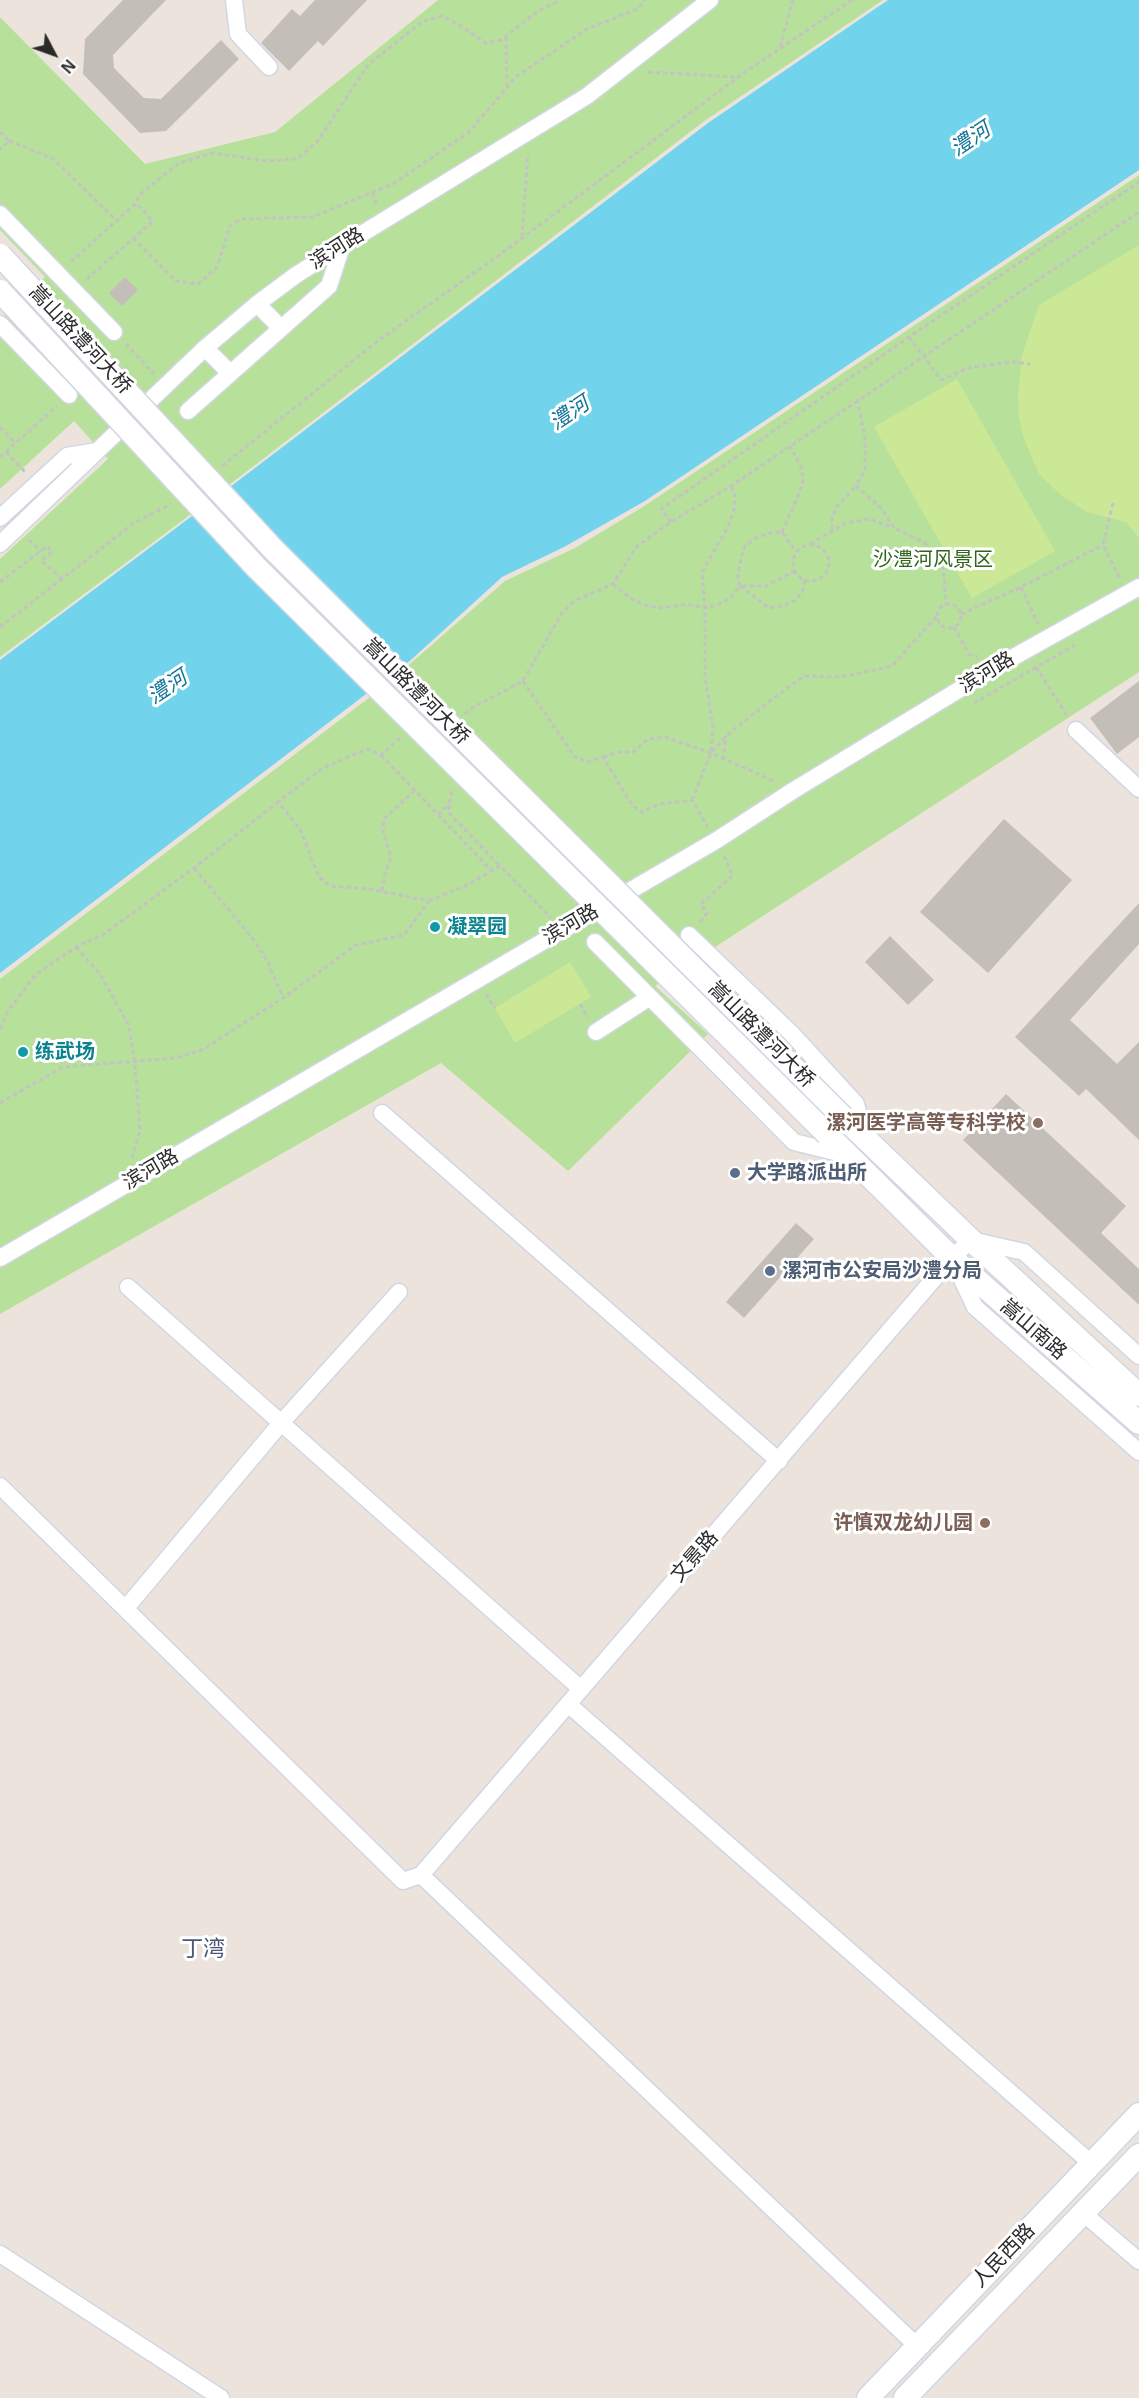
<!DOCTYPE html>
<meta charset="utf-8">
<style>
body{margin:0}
#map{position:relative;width:1139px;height:2398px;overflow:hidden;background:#ece4dc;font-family:Helvetica,sans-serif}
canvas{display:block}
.north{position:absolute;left:24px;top:24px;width:60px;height:60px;-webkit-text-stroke:4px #fff;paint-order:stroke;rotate:131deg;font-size:16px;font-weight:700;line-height:24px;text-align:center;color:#2a2a2a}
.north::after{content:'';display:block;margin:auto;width:21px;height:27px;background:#2a2a2a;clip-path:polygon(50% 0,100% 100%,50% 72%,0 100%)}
</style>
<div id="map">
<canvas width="1139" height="2398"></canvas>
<div class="north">N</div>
</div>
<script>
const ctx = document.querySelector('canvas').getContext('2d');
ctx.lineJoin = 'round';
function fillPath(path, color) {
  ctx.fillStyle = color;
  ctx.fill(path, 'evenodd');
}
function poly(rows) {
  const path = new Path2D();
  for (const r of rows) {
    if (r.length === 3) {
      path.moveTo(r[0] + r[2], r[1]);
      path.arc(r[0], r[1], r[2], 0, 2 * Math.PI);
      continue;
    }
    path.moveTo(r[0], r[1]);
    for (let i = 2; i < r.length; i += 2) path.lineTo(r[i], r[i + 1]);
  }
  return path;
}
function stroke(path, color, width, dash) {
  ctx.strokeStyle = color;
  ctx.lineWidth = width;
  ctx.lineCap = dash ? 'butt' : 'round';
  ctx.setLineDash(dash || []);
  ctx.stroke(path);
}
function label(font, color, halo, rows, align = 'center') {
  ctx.font = font + ' Helvetica,"Noto Sans SC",sans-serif';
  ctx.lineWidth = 6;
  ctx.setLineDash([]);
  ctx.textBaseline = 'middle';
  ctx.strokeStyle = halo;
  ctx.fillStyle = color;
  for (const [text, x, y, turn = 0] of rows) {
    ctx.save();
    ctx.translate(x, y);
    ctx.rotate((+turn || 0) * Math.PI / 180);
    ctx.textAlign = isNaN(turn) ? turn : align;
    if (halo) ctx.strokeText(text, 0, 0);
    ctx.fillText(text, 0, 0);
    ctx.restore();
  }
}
fillPath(poly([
 [438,0,883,0,703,122,191,514,0,657,0,559,108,459,74,421,0,489,0,316,2,318,45,277,0,230,0,17,145,164,275,132],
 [1139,175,1139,672,655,986,708,1034,568,1171,441,1063,0,1314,0,979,387,684,505,581,575,548,646,505]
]), '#b7e19a');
fillPath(poly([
 [1139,245,1139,538,1126,522,1087,512,1061,495,1039,474,1024,439,1019,418,1018,397,1022,355,1039,305],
 [957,379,1055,551,972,598,874,427],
 [570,962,591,997,515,1043,495,1008]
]), '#cbe896');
fillPath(poly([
 [888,0,1139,0,1139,170,645,501,564,547,502,577,412,659,0,973,0,660,192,516,708,123]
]), '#71d4ec');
fillPath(poly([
 [123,0,166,0,113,55,114,68,144,98,161,99,221,40,239,59,166,131,140,133,83,74,85,39],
 [315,0,367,0,323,46,318,41,289,71,261,43,292,9,300,16],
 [125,277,138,290,122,306,109,293],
 [1139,681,1139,737,1117,754,1090,718],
 [1004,819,1072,880,988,973,920,912],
 [1139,903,1139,944,1070,1020,1117,1064,1139,1042,1139,1140,1086,1089,1079,1096,1015,1037],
 [890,936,934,980,908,1005,865,962],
 [1006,1094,1126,1206,1101,1233,1139,1269,1139,1305,963,1140],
 [796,1223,814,1239,744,1318,726,1302]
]), '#c4beb9');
const minor = poly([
 [234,0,238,34,269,67],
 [0,214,114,332],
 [257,304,281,328],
 [0,324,69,395],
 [205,348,230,373],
 [188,411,329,286,342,246],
 [0,518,67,456,97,451],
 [0,544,205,348,257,304,296,275,342,246,587,96,710,0],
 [1076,730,1139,789],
 [689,935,792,1034,856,1104,865,1137],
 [595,942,794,1142,847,1155],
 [596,1032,650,997],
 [382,1113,779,1461],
 [0,1258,717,840,794,790,1003,663,1139,587],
 [955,1265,975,1307,1139,1452],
 [128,1287,581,1689],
 [0,1486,403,1881,421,1875],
 [126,1608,281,1423,399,1292],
 [568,1704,1092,2164],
 [421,1875,952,1258,971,1240,1024,1252,1139,1356],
 [421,1875,917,2346],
 [1083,2213,1139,2261],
 [0,2254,221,2398]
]);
const secondary = poly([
 [843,1117,971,1240,1139,1395],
 [827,1134,952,1258,1139,1423],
 [868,2398,1139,2114],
 [905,2398,1139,2155]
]);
stroke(minor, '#d2d6e3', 19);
stroke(secondary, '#d2d6e3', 25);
stroke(poly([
 [506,37,507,86],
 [780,47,793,0],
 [648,72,737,77],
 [0,132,9,141,0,149],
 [9,141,52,158,117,221],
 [372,193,377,205],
 [522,237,528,153],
 [133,238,176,281,198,284,217,267,230,226,241,219,312,217,393,184,468,133,517,76,587,29,637,9,645,0],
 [71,262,136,203,139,195,179,163,213,153,266,161,297,159,317,142,368,65,423,21,442,16,463,27,485,43,501,40,538,11,561,0],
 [87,279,153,221,136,203],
 [909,337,941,380,968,368,1011,362,1030,364],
 [126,344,154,374],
 [857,399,865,438,865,470,856,486,881,508,894,528,925,543,943,566,946,604],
 [0,427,15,443],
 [6,452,25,472],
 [0,457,57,406],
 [222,466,379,340,494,259,745,72,852,0],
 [1113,503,1103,545,1120,579],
 [671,522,661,509,909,337,1139,182],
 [832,529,832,517,837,506,856,486],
 [782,532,803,484,802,469,790,446],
 [29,540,41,551],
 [810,544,846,523,869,519,892,527],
 [811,563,18],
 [0,582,47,546,52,552,41,561,63,579],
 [613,584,630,598,645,605,661,608,688,604,705,608,717,605,730,598,740,586,738,577,741,557,745,546,756,538,770,533,782,532,794,549,798,551],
 [740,586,769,608,782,606,796,600,803,590,805,579],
 [742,586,766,586,795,571],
 [1021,587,1038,624],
 [949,616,12],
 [961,614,1021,587,1103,545],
 [0,627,134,523,171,504],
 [954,627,969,654,978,657],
 [1036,667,1068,717],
 [523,681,574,756,588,762,603,757,632,805,641,812,660,804,692,800,708,827],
 [974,703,1075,645],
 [465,714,472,708,523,681,562,613,574,601,613,584,637,546,671,522,731,486,1139,212],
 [711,751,713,728,705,676,705,608,702,572,728,527,735,507,735,496,731,486],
 [381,755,492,871],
 [603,757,618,752,633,752,648,739,665,737,711,753,776,782],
 [723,760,726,736],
 [452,791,448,812,500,866],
 [692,800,711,753,727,735,771,700,804,676,841,677,892,666,937,616],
 [438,815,449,803],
 [194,868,253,939,268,962,283,998],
 [382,891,385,874,391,857,383,832,384,819,415,790],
 [429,901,467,885,500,866,551,918],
 [700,922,707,913,701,904,733,875,724,856],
 [76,947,100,974,129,1026,135,1063,140,1131,131,1161],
 [486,994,495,1008],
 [580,1004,588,1018],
 [0,1029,8,1011,36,974,76,947,104,934,194,868,278,802],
 [0,1103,63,1067,176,1058,204,1049,283,998,356,945,404,935,429,901,370,889,330,886,319,877,300,829,278,802,323,768,367,749,381,755,400,738]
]), '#c3c3c3', 3, [4.5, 3]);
stroke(minor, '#fff', 16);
stroke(secondary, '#fff', 22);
const secondaryBridge = poly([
 [0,255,273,549,843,1117],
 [0,291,256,567,827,1134]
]);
stroke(secondaryBridge, '#d2d6e3', 25, []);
stroke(secondaryBridge, '#fff', 22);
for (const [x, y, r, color] of [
 [435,927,6,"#0f9aa8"],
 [23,1052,6,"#0f9aa8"],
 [1038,1123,6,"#8d6e63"],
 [735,1173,6,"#5c6f8a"],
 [770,1271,6,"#5c6f8a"],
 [985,1523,6,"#8d6e63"]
]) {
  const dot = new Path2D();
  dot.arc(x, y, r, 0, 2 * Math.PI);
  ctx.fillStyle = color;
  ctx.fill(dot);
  stroke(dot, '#fff', 2);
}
label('20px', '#2a2a2a', '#fff', [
 ["滨河路",337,249,-32],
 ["嵩山路澧河大桥",80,340,47],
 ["滨河路",987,673,-31],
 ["嵩山路澧河大桥",416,692,45],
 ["滨河路",571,925,-30],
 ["嵩山路澧河大桥",761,1035,45],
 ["滨河路",151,1170,-30],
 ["嵩山南路",1033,1330,41],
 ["文景路",695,1557,-49],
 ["人民西路",1004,2256,-46]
]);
label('20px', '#30651c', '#fff', [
 ["沙澧河风景区",933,560]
]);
label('bold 20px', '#0d838f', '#fff', [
 ["凝翠园",447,927],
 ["练武场",35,1052]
], 'left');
label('bold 20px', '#785e54', '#fff', [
 ["漯河医学高等专科学校",1026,1123],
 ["许慎双龙幼儿园",973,1523]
], 'right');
label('bold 20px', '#4e5e75', '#fff', [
 ["大学路派出所",747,1173],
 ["漯河市公安局沙澧分局",782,1271]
], 'left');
label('italic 21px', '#107398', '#fff', [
 ["澧河",971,140,-34],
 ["澧河",570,414,-34],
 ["澧河",168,688,-34]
]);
label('22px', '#4b577a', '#fff', [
 ["丁湾",203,1950]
]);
</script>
